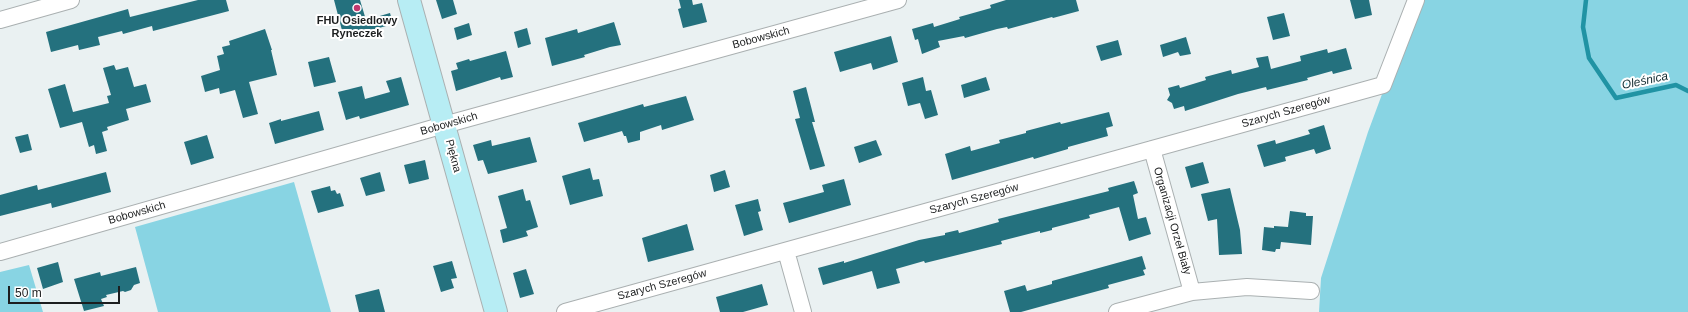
<!DOCTYPE html>
<meta charset="utf-8">
<style>
body{margin:0}
#map{position:relative;width:1688px;height:312px;overflow:hidden;background:#eaf1f2;font-family:Arial,sans-serif}
canvas{display:block}
.scale{position:absolute;left:8px;top:286px;width:112px;height:18px;box-sizing:border-box;border:2px solid #1c1e1f;border-top:0;padding-left:5px;font-size:12px;line-height:14px;white-space:nowrap;color:#1c1e1f;-webkit-text-stroke:3px #fff;paint-order:stroke}
</style>
<div id="map">
<canvas width="1688" height="312"></canvas>
<div class="scale">50 m</div>
</div>
<script>
const ctx = document.querySelector('canvas').getContext('2d');
ctx.lineJoin = 'round';
function fillPath(path, color) {
  ctx.fillStyle = color;
  ctx.fill(path, 'evenodd');
}
function poly(rows) {
  const path = new Path2D();
  for (const r of rows) {
    path.moveTo(r[0], r[1]);
    for (let i = 2; i < r.length; i += 2) path.lineTo(r[i], r[i + 1]);
  }
  return path;
}
function stroke(path, color, width, dash) {
  ctx.strokeStyle = color;
  ctx.lineWidth = width;
  ctx.lineCap = dash ? 'butt' : 'round';
  ctx.setLineDash(dash || []);
  ctx.stroke(path);
}
function label(font, color, halo, rows, align = 'center') {
  ctx.font = font + ' Arial,sans-serif';
  ctx.lineWidth = 4;
  ctx.setLineDash([]);
  ctx.textBaseline = 'middle';
  ctx.strokeStyle = halo;
  ctx.fillStyle = color;
  for (const [text, x, y, turn = 0] of rows) {
    ctx.save();
    ctx.translate(x, y);
    ctx.rotate((+turn || 0) * Math.PI / 180);
    ctx.textAlign = isNaN(turn) ? turn : align;
    if (halo) ctx.strokeText(text, 0, 0);
    ctx.fillText(text, 0, 0);
    ctx.restore();
  }
}
fillPath(poly([
 [1417,0,1688,0,1688,312,1319,312,1321,278,1368,132],
 [294,182,331,312,158,312,135,227],
 [29,265,43,312,0,312,0,272]
]), '#88d4e3');
stroke(poly([
 [1586,0,1583,27,1589,58,1616,98,1676,85,1688,91]
]), '#2093a4', 4.5);
fillPath(poly([
 [198,0,226,0,229,11,153,31,152,26,123,34,122,31,98,37,100,45,79,50,78,45,51,52,46,32,128,9,130,17],
 [334,0,360,0,366,20,390,13,393,24,344,38],
 [436,0,453,0,457,14,442,19],
 [679,0,692,0,693,5,702,3,707,22,683,28,678,9,681,8],
 [1006,0,1076,0,1079,11,1053,18,1052,17,1008,29,1007,27,997,29,965,38,964,36,938,41,940,47,922,54,918,39,915,40,912,29,933,23,934,27,960,19,959,17,991,8,990,5],
 [1350,0,1369,0,1372,15,1355,19],
 [1284,13,1290,36,1273,40,1267,17],
 [614,22,621,45,610,47,584,55,585,57,552,66,545,38,577,29,578,33],
 [469,23,472,35,457,40,454,28],
 [527,28,531,44,518,48,514,32],
 [265,29,272,50,271,50,277,75,249,82,258,114,243,118,235,90,220,94,219,88,205,92,201,76,220,70,217,56,224,54,222,47,230,45,229,41],
 [891,36,898,62,873,70,871,63,840,72,834,52],
 [1186,37,1191,54,1180,56,1178,52,1163,57,1160,45],
 [1118,40,1122,55,1101,61,1096,46],
 [1346,48,1352,69,1333,74,1332,71,1307,78,1308,80,1267,90,1266,87,1238,94,1185,111,1184,106,1174,109,1172,103,1167,100,1170,95,1168,88,1179,85,1180,88,1206,80,1205,77,1231,70,1232,74,1259,67,1256,58,1268,56,1271,69,1301,61,1300,56,1327,49,1328,53],
 [506,51,513,77,501,80,500,77,456,91,451,71,458,69,456,63,469,59,470,61],
 [329,57,336,82,314,87,308,62],
 [114,65,116,70,128,67,134,87,146,84,151,102,126,109,129,120,107,127,108,130,102,132,107,151,96,154,94,145,89,147,82,122,60,128,48,89,65,84,73,112,109,103,107,96,111,95,103,68],
 [401,77,409,105,360,119,359,116,346,120,338,92,362,86,365,99,390,92,386,81],
 [923,77,926,91,931,90,938,115,925,119,920,103,908,106,902,83],
 [986,77,990,90,964,98,961,85],
 [806,87,815,122,812,122,825,166,810,170,795,119,800,118,793,91],
 [686,96,694,120,662,130,661,125,640,132,640,140,628,143,626,136,624,136,622,131,584,142,578,123,643,104,644,107],
 [319,111,324,130,275,144,269,123,281,119,281,121],
 [1109,112,1113,126,1106,128,1108,136,1068,147,1068,149,1034,159,1033,157,952,180,945,154,970,146,971,151,1000,143,999,140,1026,133,1026,131,1060,122,1061,124],
 [1324,125,1331,149,1316,154,1314,149,1285,157,1286,161,1264,167,1257,145,1275,140,1276,144,1310,134,1308,130],
 [28,134,32,150,20,153,15,137],
 [207,135,214,158,191,165,184,142],
 [530,137,537,162,488,174,483,160,478,161,473,145,491,140,492,146],
 [876,140,882,155,859,163,854,147],
 [425,160,429,179,409,184,404,165],
 [1203,162,1209,183,1191,188,1185,167],
 [590,168,593,180,599,179,603,196,570,205,562,176],
 [725,170,730,187,714,192,710,175],
 [106,172,111,192,52,208,51,203,0,216,0,195,37,185,38,190],
 [380,172,385,191,366,196,360,178],
 [844,179,851,205,789,223,783,203,824,192,822,185],
 [1134,181,1138,193,1133,195,1138,219,1146,217,1151,234,1129,241,1119,207,1089,215,1090,218,1052,228,1052,230,1040,233,1040,231,1001,241,1002,244,925,263,924,261,896,269,900,283,877,289,872,271,823,285,818,268,844,261,844,263,919,240,945,235,945,233,958,230,959,233,999,222,998,219,1109,191,1108,188],
 [330,186,331,191,335,190,337,194,340,193,344,206,318,213,311,191],
 [1230,188,1240,230,1242,254,1219,255,1217,219,1208,221,1201,194],
 [523,189,526,201,530,200,538,227,526,231,528,236,503,243,500,230,507,228,498,196],
 [758,199,761,211,758,212,763,230,744,236,735,205],
 [1290,211,1306,213,1306,216,1313,216,1311,245,1281,242,1280,249,1276,249,1275,252,1262,250,1264,227,1274,228,1274,226,1288,227],
 [687,224,694,250,648,262,642,238],
 [1142,256,1146,269,1143,270,1145,275,1108,285,1109,288,1050,304,1021,312,1010,312,1004,291,1025,285,1027,291,1052,284,1052,281],
 [452,261,457,278,451,279,454,288,441,292,433,266],
 [58,262,63,282,43,289,37,268],
 [136,267,140,283,134,285,131,290,125,292,123,291,106,295,107,297,101,299,104,306,84,311,74,279,100,272,101,276],
 [526,269,534,294,520,298,513,273],
 [762,284,768,305,743,312,720,312,716,297],
 [379,289,385,312,359,312,355,295]
]), '#24717e');
const street = poly([
 [0,20,71,0],
 [1152,149,1192,292],
 [786,251,803,312],
 [0,252,444,125,898,0],
 [565,312,1383,85,1416,0],
 [1117,312,1192,292,1247,287,1311,291]
]);
const secondary = poly([
 [409,0,496,312]
]);
stroke(street, '#aab0b1', 18);
stroke(secondary, '#aab0b1', 24);
stroke(street, '#fff', 16);
stroke(secondary, '#b7edf4', 22);
for (const [x, y, r, color] of [
 [357,8,4,"#c2376e"]
]) {
  const dot = new Path2D();
  dot.arc(x, y, r, 0, 2 * Math.PI);
  ctx.fillStyle = color;
  ctx.fill(dot);
  stroke(dot, '#fff', 1.5);
}
label('bold 11px', '#1c1e1f', '#fff', [
 ["FHU Osiedlowy",357,21],
 ["Ryneczek",357,34]
]);
label('11px', '#1c1e1f', '#fff', [
 ["Bobowskich",761,38,-15],
 ["Szarych Szeregów",1286,112,-16],
 ["Bobowskich",449,124,-16],
 ["Piękna",453,156,75],
 ["Szarych Szeregów",974,199,-15],
 ["Bobowskich",137,213,-16],
 ["Organizacji Orzeł Biały",1172,221,74],
 ["Szarych Szeregów",662,285,-15]
]);
label('italic 12px', '#162e33', '#fff', [
 ["Oleśnica",1645,81,-12]
]);
</script>
